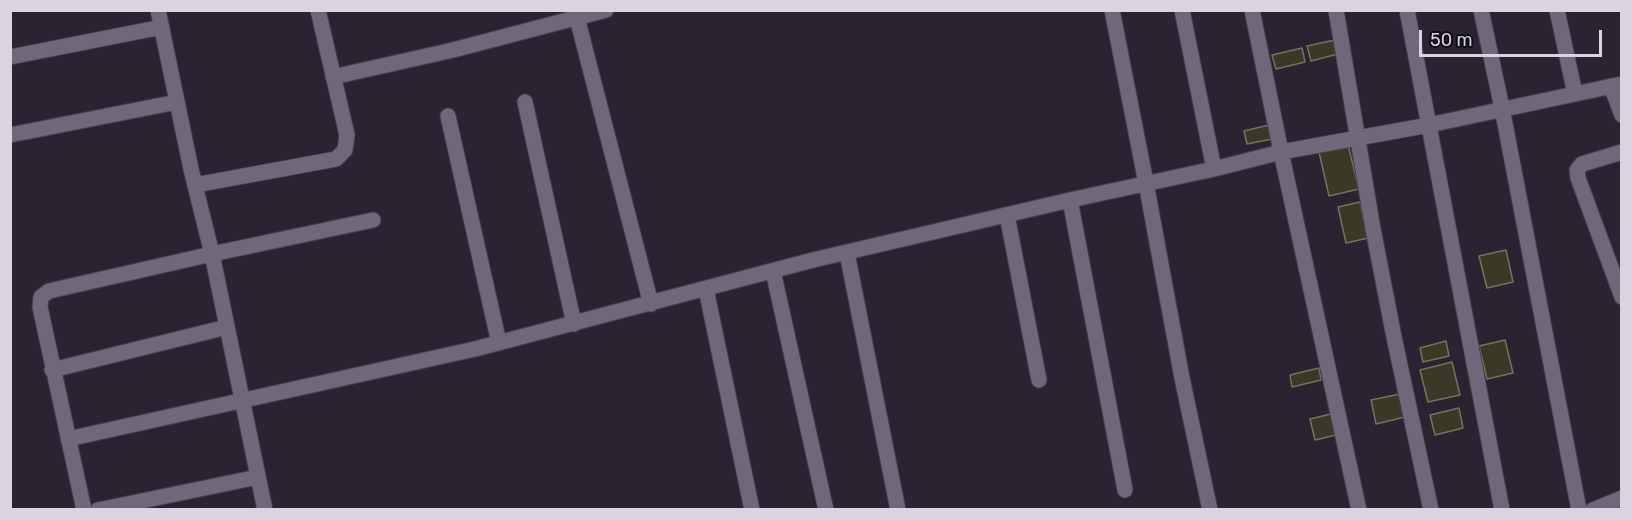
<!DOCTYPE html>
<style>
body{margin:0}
#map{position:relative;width:1632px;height:520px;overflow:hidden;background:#292332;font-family:Rubik,sans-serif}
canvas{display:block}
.frame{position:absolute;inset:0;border:12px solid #d9d4df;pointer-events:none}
.scale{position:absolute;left:1419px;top:30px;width:183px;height:27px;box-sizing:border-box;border:3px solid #d9d4df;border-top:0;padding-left:8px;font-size:18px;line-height:21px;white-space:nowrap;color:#d9d4df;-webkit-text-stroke:4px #100e14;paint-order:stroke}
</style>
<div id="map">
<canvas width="1632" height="520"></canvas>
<div class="frame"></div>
<div class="scale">50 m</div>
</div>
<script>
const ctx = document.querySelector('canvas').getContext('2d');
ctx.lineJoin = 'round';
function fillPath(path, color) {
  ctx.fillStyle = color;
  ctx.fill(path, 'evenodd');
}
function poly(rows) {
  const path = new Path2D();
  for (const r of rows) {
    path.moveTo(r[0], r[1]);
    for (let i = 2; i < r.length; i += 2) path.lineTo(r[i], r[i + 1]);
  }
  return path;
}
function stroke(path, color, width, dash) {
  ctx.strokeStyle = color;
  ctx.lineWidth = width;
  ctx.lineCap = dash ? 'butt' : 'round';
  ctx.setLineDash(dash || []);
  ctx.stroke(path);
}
const building = poly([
 [1335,40,1338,54,1311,61,1307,46,1335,40],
 [1302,48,1305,62,1276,69,1272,55,1302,48],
 [1269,125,1272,139,1247,144,1244,131,1269,125],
 [1348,145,1359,189,1329,196,1319,152,1348,145],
 [1360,202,1368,238,1346,243,1338,207,1360,202],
 [1506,250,1513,282,1487,288,1479,256,1506,250],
 [1505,340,1513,373,1487,379,1479,346,1505,340],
 [1446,341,1449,356,1423,362,1420,348,1446,341],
 [1452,362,1460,395,1428,402,1420,370,1452,362],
 [1319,368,1321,380,1292,387,1290,375,1319,368],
 [1400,394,1405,417,1376,424,1371,400,1400,394],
 [1459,408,1463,428,1435,435,1430,415,1459,408],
 [1335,413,1340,434,1315,440,1310,419,1335,413]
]);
fillPath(building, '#3b3827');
stroke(building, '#75735f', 1.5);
const street = poly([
 [158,10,191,169,212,254,265,510],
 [575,10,651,304],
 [1112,10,1146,183,1182,378,1210,510],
 [1182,10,1214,169],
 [1252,10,1281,152,1359,510],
 [1336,10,1373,229,1394,337,1431,510],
 [1407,10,1502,510],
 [1481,10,1502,108,1579,510],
 [1557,10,1575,94],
 [10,57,162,27],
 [333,77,453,50,606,10],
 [1611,86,1622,115],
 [525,102,574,324],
 [448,116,499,343],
 [10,135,177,102],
 [1622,152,1582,164,1577,170,1578,178,1622,297],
 [195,185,336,159,345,150,347,135,318,10],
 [1070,200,1125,490],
 [1007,215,1039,380],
 [847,253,898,510],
 [773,271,826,510],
 [706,289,752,510],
 [52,370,227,327],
 [68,439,475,349,813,260,1070,200,1214,169,1281,152,1429,125,1622,84],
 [84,510,40,307,41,297,49,291,212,254,373,220],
 [98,510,258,477],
 [1593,510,1622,498]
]);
stroke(street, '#46404c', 17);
stroke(street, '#70687a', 15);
</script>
